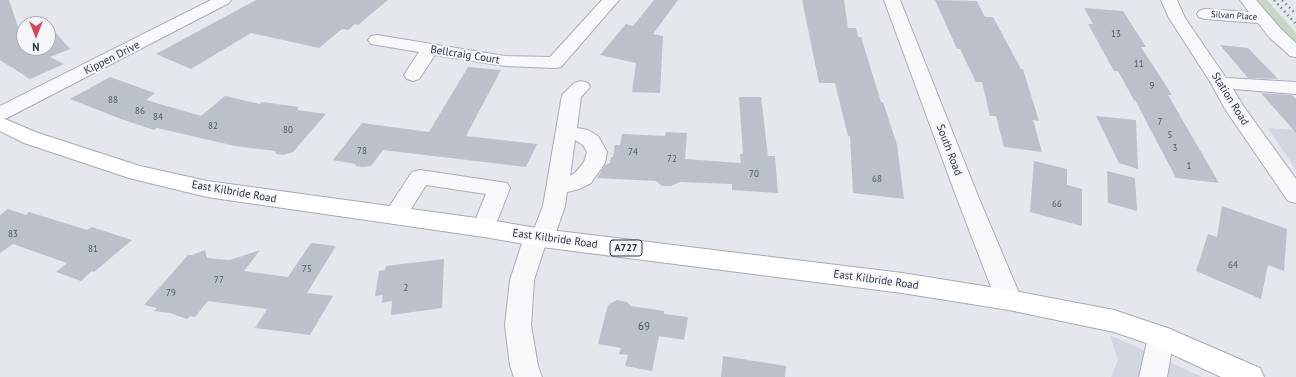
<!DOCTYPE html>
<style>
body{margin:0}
#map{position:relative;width:1296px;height:377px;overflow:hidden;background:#e4e7ec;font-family:"PT Sans",sans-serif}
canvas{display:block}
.north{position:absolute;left:16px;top:16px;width:40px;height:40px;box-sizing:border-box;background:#f4f6f9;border:1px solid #a4a8b1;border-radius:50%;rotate:180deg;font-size:11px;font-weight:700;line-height:16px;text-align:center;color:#2b3445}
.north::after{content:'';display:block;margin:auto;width:14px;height:18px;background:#d1495b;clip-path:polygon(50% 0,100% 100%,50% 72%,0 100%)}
</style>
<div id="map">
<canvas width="1296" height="377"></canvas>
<div class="north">N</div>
</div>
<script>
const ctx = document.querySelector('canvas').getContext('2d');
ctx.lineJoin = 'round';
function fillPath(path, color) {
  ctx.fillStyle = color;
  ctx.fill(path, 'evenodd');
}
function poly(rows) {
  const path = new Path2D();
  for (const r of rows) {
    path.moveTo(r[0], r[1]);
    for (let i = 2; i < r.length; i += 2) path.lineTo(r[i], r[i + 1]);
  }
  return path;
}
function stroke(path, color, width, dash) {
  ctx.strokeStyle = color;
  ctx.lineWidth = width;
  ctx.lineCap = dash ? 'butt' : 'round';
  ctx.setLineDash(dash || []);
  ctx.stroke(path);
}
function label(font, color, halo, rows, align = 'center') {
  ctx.font = font + ' "PT Sans",sans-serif';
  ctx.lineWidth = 4;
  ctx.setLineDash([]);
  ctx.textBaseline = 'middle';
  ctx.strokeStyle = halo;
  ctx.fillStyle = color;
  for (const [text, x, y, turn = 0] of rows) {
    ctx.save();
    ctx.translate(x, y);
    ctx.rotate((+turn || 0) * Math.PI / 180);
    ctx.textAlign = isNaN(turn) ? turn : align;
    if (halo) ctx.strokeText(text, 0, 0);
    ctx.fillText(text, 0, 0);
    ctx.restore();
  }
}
fillPath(poly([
 [1268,128,1296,130,1296,170],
 [1110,335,1202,377,1111,377,1118,360]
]), '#d2d6de');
fillPath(poly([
 [1257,0,1267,0,1296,33,1296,45]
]), '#c9d6c5');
fillPath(poly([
 [0,0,9,0,18,27,24,25,24,48,48,48,48,24,70,49,50,57,64,64,30,79,0,60],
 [256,0,388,0,358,25,355,24,348,30,342,29,319,48,251,33,191,69,156,54],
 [654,0,678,0,653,34,663,36,660,93,632,92,636,63,600,55,626,24,633,26],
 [802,0,844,0,848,28,856,28,858,37,861,37,881,102,883,102,897,145,904,199,853,193,850,136,848,136,835,83,819,83],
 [935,0,977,1,985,17,993,17,1021,69,1023,69,1039,121,1033,120,1042,152,1004,147,996,116,990,116,982,82,976,82,960,49,957,49],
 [1084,8,1123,11,1146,47,1141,47,1172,95,1168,95,1219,183,1176,178,1135,100,1135,102,1118,71,1114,71,1088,24,1093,24],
 [1220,45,1248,48,1278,79,1248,78],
 [468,67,501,70,466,136,537,144,526,167,383,150,371,166,363,167,356,166,355,164,333,160,362,123,429,132],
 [110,77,155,93,146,100,201,116,225,96,260,104,262,102,299,107,297,110,326,114,293,152,283,155,276,154,275,151,235,146,157,128,154,130,121,119,70,99],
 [1261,93,1292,95,1296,99,1296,133],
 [739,97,761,97,768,156,775,156,778,193,732,190,732,184,680,182,671,186,662,186,656,181,597,178,605,165,610,163,611,157,613,157,615,145,620,145,622,134,665,136,666,132,687,133,685,159,741,163,740,154,743,154],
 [1096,116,1136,120,1138,169,1119,163],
 [1034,161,1067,169,1067,185,1082,189,1082,226,1030,212],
 [1107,171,1135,178,1137,211,1108,203],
 [1222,206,1287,229,1284,271,1268,265,1261,299,1196,271,1208,234,1217,237],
 [8,209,26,215,29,212,87,230,92,227,132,240,94,272,92,271,81,281,56,272,67,263,13,244,0,253,0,215],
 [311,243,336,246,307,293,333,296,310,335,255,328,267,309,208,301,195,317,190,316,187,319,170,313,154,311,157,308,144,305,188,255,192,255,205,250,207,258,230,260,260,250,244,271,288,277],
 [444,259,442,308,391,315,392,301,382,303,383,295,375,296,379,271,385,270,386,266],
 [617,300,627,302,631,306,664,311,664,314,688,317,684,340,659,336,652,371,625,366,628,355,619,354,621,348,598,344,608,305],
 [723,356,786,366,785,377,721,377]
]), '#bbc0ca');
const minor = poly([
 [211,0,231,0,229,3,7,118,0,120,0,106,211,0],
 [602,0,619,0,561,67,555,68,505,66,435,55,419,79,413,81,407,79,404,75,419,52,371,44,368,40,371,36,377,35,505,56,550,57,602,0],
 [884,0,900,0,978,196,1022,300,1018,307,1009,310,1000,307,996,300,956,196,884,0],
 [1161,0,1177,0,1185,18,1226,78,1296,82,1296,94,1233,89,1244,107,1296,179,1296,203,1288,201,1225,109,1211,83,1169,18,1161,0],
 [1240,0,1256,0,1281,29,1296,43,1296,57,1290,56,1269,37,1258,23,1205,19,1199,17,1197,14,1199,11,1205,9,1249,12,1240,0],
 [581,81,588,83,590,87,581,97,577,128,588,130,598,136,607,152,605,163,591,183,579,189,567,192,565,206,554,238,550,244,545,246,534,280,531,325,538,366,542,377,514,377,510,366,505,325,510,280,524,237,528,231,534,229,543,206,562,95,574,83,581,81],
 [575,140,583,145,587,152,584,162,575,173,570,176,575,140],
 [420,170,507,183,510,188,492,234,484,237,476,234,472,228,486,194,426,185,403,222,395,224,387,222,384,216,387,210,412,172,420,170],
 [1161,326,1170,329,1174,337,1167,377,1139,377,1148,337,1152,329,1161,326]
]);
const major = poly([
 [0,117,38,133,140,166,207,181,484,219,542,229,902,273,1009,290,1114,310,1170,329,1260,368,1264,377,1221,377,1152,345,1114,332,1009,310,902,293,542,247,484,237,207,197,129,178,24,143,0,131,0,117]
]);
stroke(minor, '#a9aeb7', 2);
stroke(major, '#a3abb8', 2);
fillPath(minor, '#f7f8fa');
fillPath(major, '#fff');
stroke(poly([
 [1274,0,1296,24],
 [1282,0,1296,14]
]), '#7d8696', 2.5, [1.5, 3.5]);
label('9px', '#2b3445', '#f4f6f9', [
 ["Silvan Place",1234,16,4]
]);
label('9px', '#4f5766', null, [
 ["13",1116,34],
 ["11",1139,64],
 ["9",1152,86],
 ["88",113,100],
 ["86",140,111],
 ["84",158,117],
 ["7",1160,122],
 ["82",213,126],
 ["80",288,130],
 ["5",1170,135],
 ["3",1175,148],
 ["78",362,151],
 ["74",633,152],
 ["72",672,159],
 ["1",1189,166],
 ["70",754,174],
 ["68",877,179],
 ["66",1057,204],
 ["83",13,234],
 ["81",93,249],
 ["64",1233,265],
 ["75",307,269],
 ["77",219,280],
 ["2",406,288],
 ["79",171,293]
]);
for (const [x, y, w] of [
 [626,248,32]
]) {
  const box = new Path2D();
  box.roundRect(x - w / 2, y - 8, w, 16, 3);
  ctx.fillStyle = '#f4f6f9';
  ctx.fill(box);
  stroke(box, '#2b3445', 1);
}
label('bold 10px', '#2b3445', null, [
 ["A727",626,248]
]);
label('11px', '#2b3445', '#f4f6f9', [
 ["Bellcraig Court",465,55,9],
 ["Kippen Drive",112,58,-27],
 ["Station Road",1230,99,58],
 ["South Road",949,150,69],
 ["East Kilbride Road",234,192,10],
 ["East Kilbride Road",555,239,8],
 ["East Kilbride Road",876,280,8]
]);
label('11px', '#4f5766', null, [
 ["69",644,327]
]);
</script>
